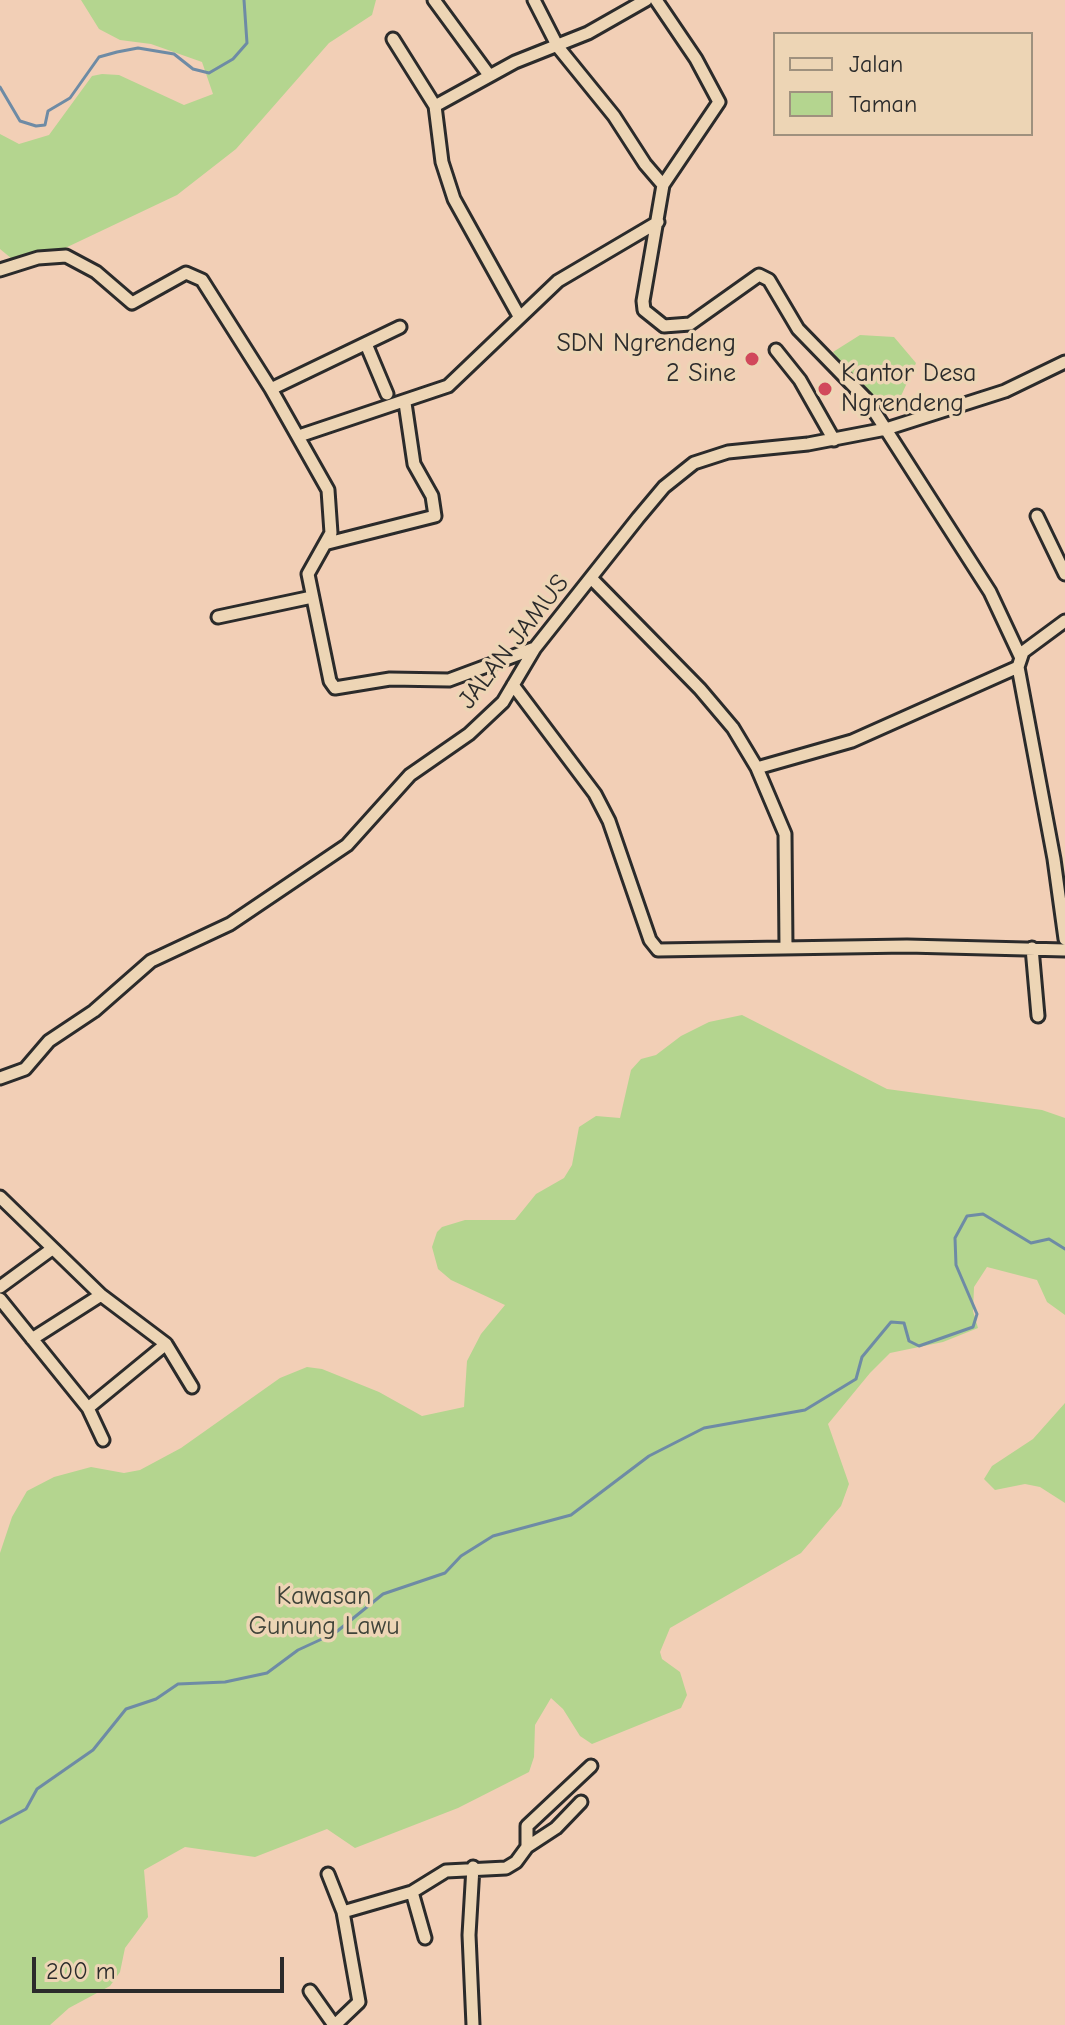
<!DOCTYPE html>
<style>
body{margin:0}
#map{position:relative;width:1065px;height:2025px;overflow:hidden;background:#f2cfb6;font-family:"Comic Neue",sans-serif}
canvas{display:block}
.legend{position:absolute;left:773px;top:32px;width:260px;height:104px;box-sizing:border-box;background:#edd5b5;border:2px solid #9f917e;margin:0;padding:10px 14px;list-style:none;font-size:24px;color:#2b2b2b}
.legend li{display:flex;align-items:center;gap:16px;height:40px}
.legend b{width:40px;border:2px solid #9f917e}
.scale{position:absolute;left:32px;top:1957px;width:252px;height:36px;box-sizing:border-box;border:4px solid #2b2b2b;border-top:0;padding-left:10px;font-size:24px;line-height:28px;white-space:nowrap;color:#2b2b2b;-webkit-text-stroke:6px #edd5b5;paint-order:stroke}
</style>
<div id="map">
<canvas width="1065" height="2025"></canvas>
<ul class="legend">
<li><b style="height:10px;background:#edd5b5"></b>Jalan</li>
<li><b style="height:22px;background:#b4d58f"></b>Taman</li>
</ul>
<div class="scale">200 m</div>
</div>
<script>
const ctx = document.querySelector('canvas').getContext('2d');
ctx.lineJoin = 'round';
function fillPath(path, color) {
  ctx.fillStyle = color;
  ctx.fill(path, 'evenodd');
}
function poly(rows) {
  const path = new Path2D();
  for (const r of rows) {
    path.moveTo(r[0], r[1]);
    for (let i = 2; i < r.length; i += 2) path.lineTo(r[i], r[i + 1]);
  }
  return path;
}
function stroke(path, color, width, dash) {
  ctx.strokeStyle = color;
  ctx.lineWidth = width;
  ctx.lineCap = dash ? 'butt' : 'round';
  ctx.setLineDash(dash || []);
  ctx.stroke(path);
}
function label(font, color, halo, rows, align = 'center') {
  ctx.font = font + ' "Comic Neue",sans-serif';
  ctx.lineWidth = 7;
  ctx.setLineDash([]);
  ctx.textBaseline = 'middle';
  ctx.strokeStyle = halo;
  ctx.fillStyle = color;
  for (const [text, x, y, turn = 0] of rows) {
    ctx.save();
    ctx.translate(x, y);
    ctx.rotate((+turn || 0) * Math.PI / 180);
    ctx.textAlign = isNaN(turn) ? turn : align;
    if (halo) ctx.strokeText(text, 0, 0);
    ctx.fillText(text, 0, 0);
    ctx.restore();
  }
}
fillPath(poly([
 [81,0,376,0,372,15,329,43,236,149,177,195,23,268,0,249,0,134,19,144,49,135,92,76,102,74,119,75,184,105,213,94,202,62,151,44,120,40,99,29],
 [860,335,894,337,916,363,901,396,877,409,833,352],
 [742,1015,887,1089,1042,1110,1065,1118,1065,1315,1047,1302,1037,1280,987,1267,974,1287,973,1311,978,1328,943,1342,890,1353,870,1373,828,1424,849,1484,841,1506,801,1553,670,1628,660,1652,662,1659,680,1672,687,1695,681,1708,592,1744,580,1736,563,1709,551,1698,535,1725,534,1757,529,1772,458,1808,355,1848,327,1829,255,1857,185,1847,144,1870,148,1917,125,1948,120,1972,110,1986,69,2008,50,2025,0,2025,0,1553,12,1517,27,1491,54,1477,91,1467,124,1473,140,1470,181,1448,280,1378,307,1367,322,1369,379,1392,422,1416,464,1407,467,1361,481,1334,505,1305,451,1280,438,1269,432,1247,437,1232,442,1227,465,1220,515,1220,536,1194,564,1178,572,1165,579,1127,596,1116,620,1118,631,1070,641,1059,656,1055,681,1036,709,1022],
 [1065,1403,1065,1503,1040,1487,1025,1484,995,1490,984,1479,992,1466,1033,1439]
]), '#b4d58f');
stroke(poly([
 [0,87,20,121,36,126,45,125,48,111,70,98,99,57,117,52,138,48,174,54,193,69,209,73,233,59,247,43,244,0],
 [0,1823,26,1809,37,1789,93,1750,126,1709,156,1699,178,1684,225,1682,267,1673,298,1650,335,1633,383,1594,445,1573,461,1556,493,1536,571,1515,649,1456,704,1428,805,1410,856,1379,862,1357,891,1322,904,1323,909,1341,919,1346,973,1327,977,1314,956,1265,955,1238,967,1216,983,1214,1031,1243,1049,1239,1065,1249]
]), '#6e8ba5', 3);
const minor = poly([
 [434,0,489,75],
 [534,0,558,47,614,116,645,164,663,185],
 [656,0,696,59,719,102,663,185,643,301,644,310,664,326,690,324,759,275,769,280,798,329,867,400,990,592,1020,656],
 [393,39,435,106,442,162,454,199,519,316],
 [435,106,515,62,588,33,646,0],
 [0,270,38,258,66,256,96,272,132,303,186,273,202,280,271,389,328,490,331,533,308,574,330,681,335,688,390,679,449,680,535,648],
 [366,344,387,394],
 [776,350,800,380,834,440],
 [271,389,400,327],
 [299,436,448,386,558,281,658,222],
 [1037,516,1065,574],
 [328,543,435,516,432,496,414,464,405,403],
 [592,579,700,689,733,728,757,768,785,834,786,948],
 [218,617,312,597],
 [1018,667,1054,859,1065,939],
 [513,685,595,794,609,821,650,940,658,950,907,946,1065,950],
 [757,768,852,741,1018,667,1023,652,1065,621],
 [1032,948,1038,1016],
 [0,1078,25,1069,49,1041,94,1011,151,961,230,924,347,845,410,775,469,734,503,702,535,648,638,518,664,487,694,463,728,452,808,444,886,429,1005,391,1065,362],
 [0,1197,101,1295,166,1344,88,1408],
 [0,1287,52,1249],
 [0,1299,88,1408,103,1440],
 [32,1339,101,1295],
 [166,1344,192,1387],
 [527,1847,527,1826,591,1766],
 [328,1874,343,1912],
 [412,1892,425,1938],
 [310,1991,334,2025],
 [335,2025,359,2002,343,1912,412,1892,446,1871,506,1868,516,1862,527,1847,556,1828,581,1802],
 [473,2025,469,1935,473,1867]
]);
stroke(minor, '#2b2b2b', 17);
stroke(minor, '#edd5b5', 11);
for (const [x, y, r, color] of [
 [752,359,8,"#d1495b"],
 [825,389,8,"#d1495b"]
]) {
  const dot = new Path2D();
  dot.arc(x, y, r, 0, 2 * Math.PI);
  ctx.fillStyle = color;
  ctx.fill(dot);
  stroke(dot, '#edd5b5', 3);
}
label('26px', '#2b2b2b', '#edd5b5', [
 ["SDN Ngrendeng",736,344],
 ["2 Sine",736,374],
 ["Kantor Desa",841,374,"left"],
 ["Ngrendeng",841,404,"left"]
], 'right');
label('26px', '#2b2b2b', '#edd5b5', [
 ["JALAN JAMUS",514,642,-52]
]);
label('26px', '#40443a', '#edd5b5', [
 ["Kawasan",324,1597],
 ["Gunung Lawu",324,1627]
]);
</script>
